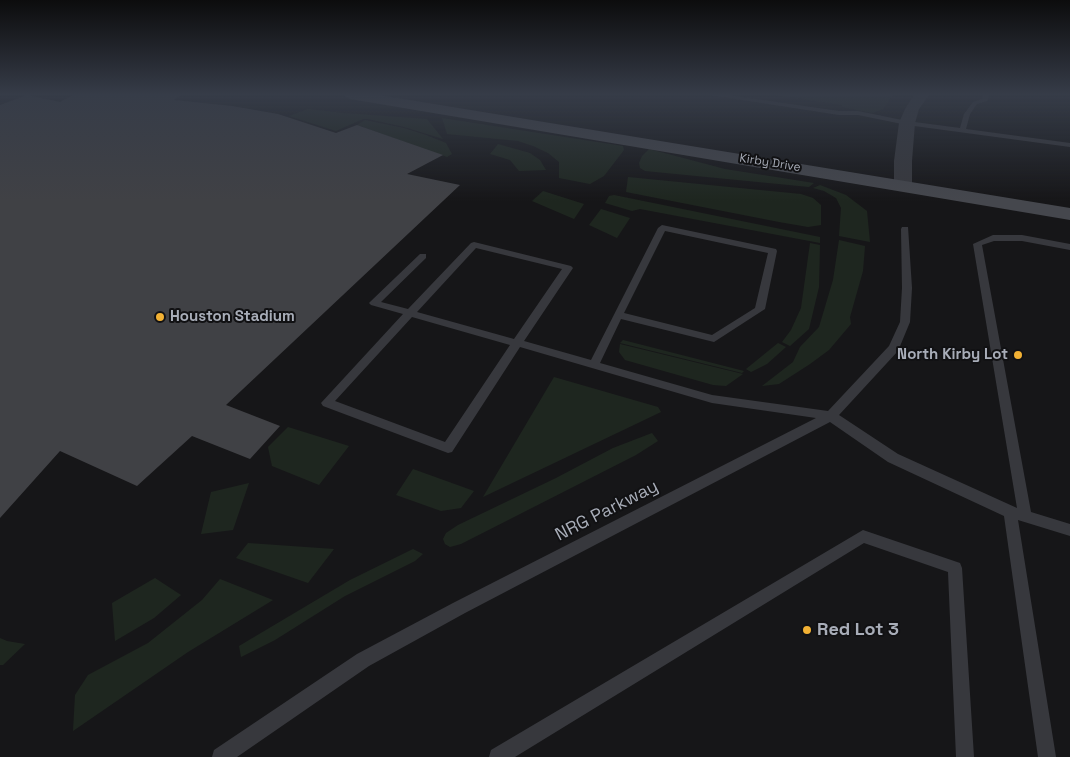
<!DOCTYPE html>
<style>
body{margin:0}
canvas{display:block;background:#161618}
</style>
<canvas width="1070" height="757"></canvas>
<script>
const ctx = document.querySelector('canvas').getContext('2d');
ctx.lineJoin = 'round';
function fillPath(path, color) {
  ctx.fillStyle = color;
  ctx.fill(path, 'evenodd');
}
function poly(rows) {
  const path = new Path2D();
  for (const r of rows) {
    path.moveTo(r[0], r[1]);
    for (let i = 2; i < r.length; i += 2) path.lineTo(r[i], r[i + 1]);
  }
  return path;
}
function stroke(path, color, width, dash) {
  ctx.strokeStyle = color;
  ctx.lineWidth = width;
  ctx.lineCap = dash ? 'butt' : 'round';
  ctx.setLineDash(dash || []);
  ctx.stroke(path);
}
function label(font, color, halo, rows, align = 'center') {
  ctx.font = font + ' "Space Grotesk",sans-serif';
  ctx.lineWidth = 4;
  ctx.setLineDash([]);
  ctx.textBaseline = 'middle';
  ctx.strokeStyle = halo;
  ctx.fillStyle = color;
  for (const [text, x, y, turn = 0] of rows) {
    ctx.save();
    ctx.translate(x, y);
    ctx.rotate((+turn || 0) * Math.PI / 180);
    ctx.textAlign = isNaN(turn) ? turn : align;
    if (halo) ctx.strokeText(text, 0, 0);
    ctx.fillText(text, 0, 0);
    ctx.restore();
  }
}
fillPath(poly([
 [775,95,893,95,883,109,873,113,842,107,842,105],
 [308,109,343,113,427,119,443,139,404,127,368,119,363,119,336,131,289,116],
 [442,118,623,146,624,150,604,176,590,184,559,178,559,162,548,153,533,146,518,141,447,134],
 [365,120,404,128,426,135,446,143,452,154,447,157,357,125],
 [498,144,530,153,540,160,546,170,519,171,510,160,490,154],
 [649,149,725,169,814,183,809,187,645,171,640,168,639,163,642,156],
 [628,177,801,194,813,198,821,205,821,225,808,227,779,222,626,192],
 [820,185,846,195,867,211,870,242,839,236,841,208,836,198,824,191,813,188],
 [543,191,584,204,574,219,532,201],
 [614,195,820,237,820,243,640,209,632,211,605,203,609,196],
 [601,209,630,218,617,238,589,225],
 [839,240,865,246,863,271,850,317,851,324,829,350,810,364,779,384,762,386,793,362,800,347,819,327,833,280],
 [810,243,820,245,819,287,809,329,790,346,782,342,791,330,801,308],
 [623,340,744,371,742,373,620,343],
 [778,343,786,347,767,364,751,372,746,369],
 [620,344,743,374,726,386,713,385,625,360,619,352],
 [554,377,658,407,661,412,483,497],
 [288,427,349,446,319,485,272,466,268,447],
 [652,433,658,441,636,455,461,544,450,547,445,544,443,539,446,533,458,525,556,478,613,448],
 [413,469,474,491,461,508,441,511,396,495],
 [249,483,233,530,201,534,211,492],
 [248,543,334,549,308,583,236,558],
 [413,549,423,554,415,561,345,596,275,640,241,657,239,646,350,580],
 [155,578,181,595,154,618,115,641,112,603],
 [220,579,273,600,188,652,73,731,75,695,88,675,148,643,202,600],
 [0,638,7,641,25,644,3,665,0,665]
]), '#1e261f');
fillPath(poly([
 [27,95,60,102,73,95,181,95,174,100,232,106,278,114,336,133,357,125,443,155,407,174,460,185,226,405,280,426,250,459,192,436,137,486,60,451,0,518,0,105]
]), '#404145');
fillPath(poly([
 [710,95,728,95,839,111,858,111,907,121,960,128,964,114,973,102,982,99,983,95,989,95,987,101,977,104,970,114,966,129,1070,143,1070,147,907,125,858,115,839,115,710,95],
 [662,225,776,249,777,251,765,309,714,342,621,319,600,363,712,395,828,411,889,346,900,322,902,288,901,229,902,227,908,227,912,288,910,322,898,351,839,415,898,454,1017,508,973,244,993,235,1022,235,1070,244,1070,250,1022,241,994,241,982,245,1031,512,1070,524,1070,536,1018,520,1056,757,1038,757,1004,516,888,462,830,422,465,613,369,666,237,757,212,757,214,750,357,654,453,603,816,418,712,403,520,347,452,452,448,453,323,406,321,403,403,314,371,305,369,303,371,301,420,254,426,254,426,258,381,302,408,309,471,243,474,242,571,266,573,268,524,341,591,360,658,228,662,225],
 [665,231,768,253,755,308,712,335,624,313,665,231],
 [476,248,562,269,514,339,417,312,476,248],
 [412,317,510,345,445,442,335,401,412,317],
 [863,530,960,563,962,568,974,757,956,757,948,572,864,543,515,757,489,757,491,750,863,530]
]), '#37383d');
fillPath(poly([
 [914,95,929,95,919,109,915,123,912,161,912,185,910,189,903,191,896,189,894,185,894,161,899,123,905,109,914,95]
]), '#37383d');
fillPath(poly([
 [343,95,379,95,1070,208,1070,220,350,99,343,95]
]), '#45474d');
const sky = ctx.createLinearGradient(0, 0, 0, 201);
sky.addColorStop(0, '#0c0c0d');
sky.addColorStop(0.47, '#363c48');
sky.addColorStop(1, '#363c4800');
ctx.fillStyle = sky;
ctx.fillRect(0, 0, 1070, 201);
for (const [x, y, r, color] of [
 [160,317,5,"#f2b134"],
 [1018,355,5,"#f2b134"],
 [807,630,5,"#f2b134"]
]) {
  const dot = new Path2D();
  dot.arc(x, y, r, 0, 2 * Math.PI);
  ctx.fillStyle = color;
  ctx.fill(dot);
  stroke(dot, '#111113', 2);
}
label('12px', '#a8adb8', '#111113', [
 ["Kirby Drive",770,163,9]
]);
label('bold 15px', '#a8adb8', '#111113', [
 ["Houston Stadium",170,317],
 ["North Kirby Lot",1008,355,"right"]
], 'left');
label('18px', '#a8adb8', '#111113', [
 ["NRG Parkway",607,511,-27]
]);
label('bold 18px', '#a8adb8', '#111113', [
 ["Red Lot 3",817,630]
], 'left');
</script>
